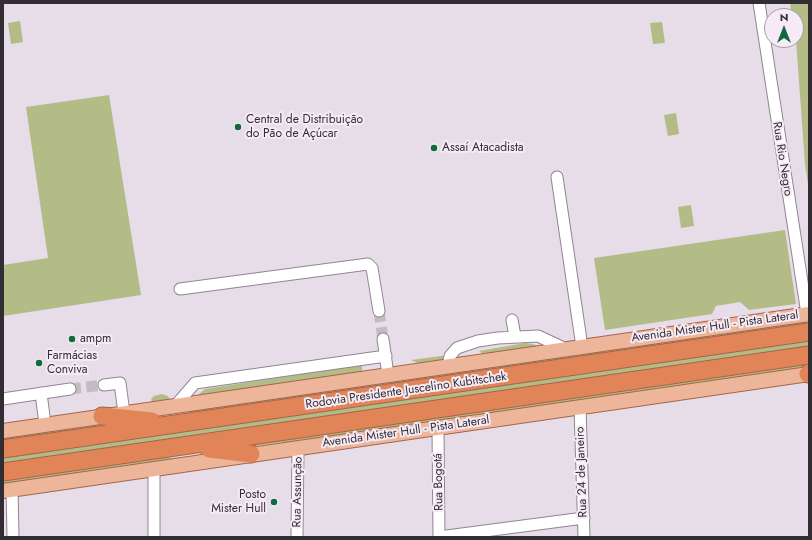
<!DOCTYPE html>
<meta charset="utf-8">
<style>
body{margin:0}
#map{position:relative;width:812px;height:540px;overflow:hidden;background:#e7dde8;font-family:Jost,sans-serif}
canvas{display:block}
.frame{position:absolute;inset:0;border:4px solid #312d32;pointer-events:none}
.north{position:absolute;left:764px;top:8px;width:40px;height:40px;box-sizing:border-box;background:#f5eaf5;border:1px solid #a79ea7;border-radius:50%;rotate:0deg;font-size:11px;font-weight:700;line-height:16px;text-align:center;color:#312d32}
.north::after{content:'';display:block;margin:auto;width:14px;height:18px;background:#106a3d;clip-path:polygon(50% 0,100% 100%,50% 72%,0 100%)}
</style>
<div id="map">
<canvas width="812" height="540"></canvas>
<div class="frame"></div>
<div class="north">N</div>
</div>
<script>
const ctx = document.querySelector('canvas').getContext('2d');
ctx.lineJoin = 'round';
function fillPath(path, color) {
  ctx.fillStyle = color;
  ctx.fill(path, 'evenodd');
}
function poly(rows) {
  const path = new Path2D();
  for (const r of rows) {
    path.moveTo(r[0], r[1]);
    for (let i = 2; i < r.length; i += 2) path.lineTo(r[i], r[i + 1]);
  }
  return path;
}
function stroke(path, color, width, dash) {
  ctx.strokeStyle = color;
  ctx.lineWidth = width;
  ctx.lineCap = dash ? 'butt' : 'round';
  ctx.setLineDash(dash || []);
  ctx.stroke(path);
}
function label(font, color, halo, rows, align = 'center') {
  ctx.font = font + ' Jost,sans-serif';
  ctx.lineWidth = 4;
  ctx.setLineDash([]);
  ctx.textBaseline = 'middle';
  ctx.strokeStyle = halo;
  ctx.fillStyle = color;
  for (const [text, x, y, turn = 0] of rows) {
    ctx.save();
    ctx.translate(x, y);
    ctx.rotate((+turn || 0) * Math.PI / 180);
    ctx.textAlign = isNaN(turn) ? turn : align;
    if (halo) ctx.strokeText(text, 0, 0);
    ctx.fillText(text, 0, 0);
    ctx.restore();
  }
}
fillPath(poly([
 [790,3,809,3,809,191,805,164,796,40,796,16,792,16],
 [20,21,23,42,11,44,8,23],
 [662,22,665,43,653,44,650,23],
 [109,95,141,295,3,316,3,265,48,258,26,107],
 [676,113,679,134,668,136,664,115],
 [691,205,694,226,681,228,678,207],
 [785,230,796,304,749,310,740,302,716,306,712,314,605,330,594,258],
 [809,318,809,323,197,413,187,411],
 [809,340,809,347,3,465,3,458],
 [525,343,533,344,539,347,484,355,479,351],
 [449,355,448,359,420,364,411,360],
 [804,364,804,369,310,442,283,442,240,448,237,446],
 [359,365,362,366,362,372,198,395,205,389],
 [162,394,168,396,170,400,153,403,152,402,151,399,154,396],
 [116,423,116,425,3,441,3,436],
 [210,454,3,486,3,481,167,457,173,458]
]), '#b3bb86');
stroke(poly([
 [379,311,383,339],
 [70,389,104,385]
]), '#c3bac4', 11, [11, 5.5]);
const minor = poly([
 [759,3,807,314],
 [557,177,582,347],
 [180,289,368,264,372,268,379,311],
 [512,320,515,336],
 [383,339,388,375],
 [448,366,450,356,457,348,478,341,498,338,538,336,566,349],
 [104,385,120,383,124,413],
 [41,393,45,424],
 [3,399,70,389],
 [175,406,195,383,386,356],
 [580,407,584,537],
 [438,428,439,537],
 [154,469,154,537],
 [12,489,13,537],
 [297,537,298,448],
 [439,537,584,518]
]);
const major = poly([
 [3,431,809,314],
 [3,491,809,374]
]);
const highway = poly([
 [808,374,809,373],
 [102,416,152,421],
 [3,449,809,332],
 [209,449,251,454],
 [3,472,809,355]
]);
stroke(minor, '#908690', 13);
stroke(major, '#a3664b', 16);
stroke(highway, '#a3664b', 19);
stroke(minor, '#fff', 11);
stroke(major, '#edb69b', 14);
stroke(highway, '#e18559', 17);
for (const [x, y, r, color] of [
 [238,127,4,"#106a3d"],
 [434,148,4,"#106a3d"],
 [72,339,4,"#106a3d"],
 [39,363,4,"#106a3d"],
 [274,502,4,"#106a3d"]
]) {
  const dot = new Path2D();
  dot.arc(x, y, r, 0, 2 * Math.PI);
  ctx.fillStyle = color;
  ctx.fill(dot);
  stroke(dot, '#f5eaf5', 1.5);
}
label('12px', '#312d32', '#f5eaf5', [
 ["Central de Distribuição",246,120],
 ["do Pão de Açúcar",246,134],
 ["Assaí Atacadista",442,148],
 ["ampm",80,339],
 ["Farmácias",47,356],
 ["Conviva",47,370],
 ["Posto",266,495,"right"],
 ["Mister Hull",266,509,"right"]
], 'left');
label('12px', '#312d32', '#f5eaf5', [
 ["Rua Rio Negro",782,159,81],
 ["Avenida Mister Hull - Pista Lateral",715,327,-8],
 ["Rodovia Presidente Juscelino Kubitschek",406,391,-8],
 ["Avenida Mister Hull - Pista Lateral",406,432,-8],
 ["Rua 24 de Janeiro",582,472,-92],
 ["Rua Bogotá",439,482,-91],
 ["Rua Assunção",298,492,-89]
]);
</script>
